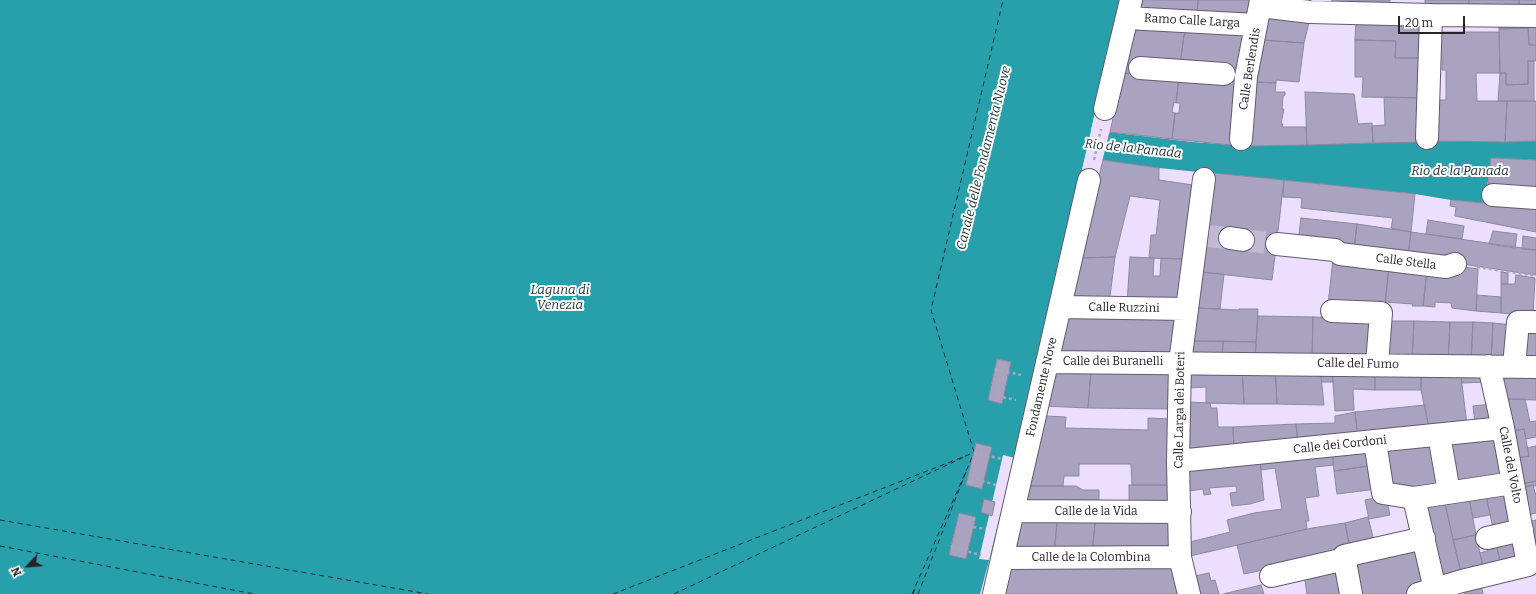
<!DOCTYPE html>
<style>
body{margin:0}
#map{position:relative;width:1536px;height:594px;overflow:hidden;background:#ebdffd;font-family:Bitter,serif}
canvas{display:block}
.north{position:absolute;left:8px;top:546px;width:40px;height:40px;-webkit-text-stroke:3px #fff;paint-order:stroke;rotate:244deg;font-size:11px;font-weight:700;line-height:16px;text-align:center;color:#26222c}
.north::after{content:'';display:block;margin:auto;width:14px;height:18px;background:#26222c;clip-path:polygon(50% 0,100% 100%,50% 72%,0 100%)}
.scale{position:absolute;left:1398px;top:16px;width:67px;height:18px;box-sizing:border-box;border:2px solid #26222c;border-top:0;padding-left:5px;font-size:12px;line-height:14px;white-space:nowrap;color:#26222c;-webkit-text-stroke:3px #fff;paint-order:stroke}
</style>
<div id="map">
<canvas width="1536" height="594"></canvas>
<div class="north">N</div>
<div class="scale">20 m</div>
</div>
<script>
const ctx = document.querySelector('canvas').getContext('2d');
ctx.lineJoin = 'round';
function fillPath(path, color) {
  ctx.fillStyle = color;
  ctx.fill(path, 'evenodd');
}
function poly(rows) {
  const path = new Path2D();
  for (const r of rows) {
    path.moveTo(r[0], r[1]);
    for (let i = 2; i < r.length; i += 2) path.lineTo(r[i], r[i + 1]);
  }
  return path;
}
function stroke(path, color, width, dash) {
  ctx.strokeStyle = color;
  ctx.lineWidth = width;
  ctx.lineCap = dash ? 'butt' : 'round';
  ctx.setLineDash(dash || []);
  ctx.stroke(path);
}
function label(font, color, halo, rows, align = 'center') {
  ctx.font = font + ' Bitter,serif';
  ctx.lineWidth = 4;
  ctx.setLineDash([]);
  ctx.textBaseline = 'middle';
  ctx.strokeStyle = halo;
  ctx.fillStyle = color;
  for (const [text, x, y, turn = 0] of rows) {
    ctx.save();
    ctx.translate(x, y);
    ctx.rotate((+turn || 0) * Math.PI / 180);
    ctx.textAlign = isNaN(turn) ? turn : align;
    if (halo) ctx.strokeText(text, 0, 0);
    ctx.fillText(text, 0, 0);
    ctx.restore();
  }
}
fillPath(poly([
 [0,0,1120,0,1091,130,1192,142,1249,146,1434,141,1536,141,1536,160,1491,158,1485,203,1451,200,1415,194,1159,168,1085,158,1009,487,980,594,0,594]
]), '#28a0ab');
fillPath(poly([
 [1096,109,1098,109,1094,128,1110,130,1102,162,1086,160,1082,179,1080,178],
 [1003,455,1015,458,989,560,979,559]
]), '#ebdffd');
stroke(poly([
 [974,452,931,310,1003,0],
 [0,520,428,594],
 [0,546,254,594],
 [613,594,973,453],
 [674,594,964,457],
 [912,594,974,453],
 [913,594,915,589],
 [918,594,966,472]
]), '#183134', 1, [5, 4]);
const building = poly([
 [1139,0,1198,0,1197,15,1137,11,1139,0],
 [1198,0,1253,0,1249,17,1197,15,1198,0],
 [1332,0,1390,0,1389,11,1330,10,1332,0],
 [1425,0,1469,0,1469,12,1425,11,1425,0],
 [1469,0,1519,0,1519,12,1469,12,1469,0],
 [1519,0,1536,0,1536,12,1519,12,1519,0],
 [1268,11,1311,14,1304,43,1262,40,1268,11],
 [1356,17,1426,18,1426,58,1395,58,1396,41,1355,40,1356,17],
 [1498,19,1528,19,1528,28,1499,29,1498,19],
 [1528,19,1536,19,1536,45,1529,45,1528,19],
 [1134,25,1187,28,1185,35,1184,35,1180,65,1139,75,1123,73,1134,25],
 [1187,28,1246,31,1240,68,1180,65,1184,35,1185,35,1187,28],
 [1528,28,1529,45,1536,45,1536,61,1528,61,1528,84,1506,85,1506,73,1500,73,1499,29,1528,28],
 [1435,32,1499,32,1500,73,1476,73,1477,101,1507,101,1505,142,1434,141,1438,100,1446,100,1446,70,1442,70,1442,56,1436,57,1435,32],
 [1262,40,1304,43,1299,82,1276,80,1276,83,1253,82,1262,40],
 [1355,40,1396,41,1395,58,1426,58,1423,98,1362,97,1363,77,1355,77,1355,40],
 [1528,61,1534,61,1534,101,1498,101,1500,73,1506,73,1506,85,1528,84,1528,61],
 [1225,67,1240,68,1231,145,1172,139,1175,113,1179,113,1180,103,1176,103,1179,78,1225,67],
 [1123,73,1179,78,1176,103,1174,102,1172,112,1175,113,1172,139,1110,132,1123,73],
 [1253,82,1276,83,1275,92,1285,92,1285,95,1283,96,1282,109,1284,109,1281,124,1283,124,1282,127,1306,127,1307,145,1249,146,1253,82],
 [1305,92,1354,94,1358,124,1372,123,1373,143,1307,145,1305,92],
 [1384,97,1423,98,1421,142,1373,143,1372,126,1385,125,1384,97],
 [1507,101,1536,101,1536,141,1505,142,1507,101],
 [1491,158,1536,160,1536,192,1488,187,1491,158],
 [1103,160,1159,168,1159,180,1193,185,1184,259,1149,258,1151,235,1156,235,1160,200,1130,196,1115,257,1079,258,1103,160],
 [1213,173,1284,180,1277,239,1206,231,1213,173],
 [1284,180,1415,194,1411,232,1391,228,1393,218,1301,208,1302,198,1283,197,1284,180],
 [1451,200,1536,208,1536,232,1455,216,1456,207,1450,206,1451,200],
 [1301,218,1357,224,1354,249,1298,243,1301,218],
 [1428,220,1464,226,1462,239,1426,234,1428,220],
 [1357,224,1411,232,1408,256,1354,249,1357,224],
 [1206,231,1277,239,1272,280,1201,272,1206,231],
 [1493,231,1517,234,1515,248,1489,244,1493,231],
 [1411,232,1536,250,1536,275,1408,256,1411,232],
 [1523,236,1536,238,1536,250,1522,249,1523,236],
 [1115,257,1109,304,1068,304,1079,258,1115,257],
 [1130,257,1154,258,1153,276,1160,276,1161,258,1186,259,1180,305,1127,304,1130,257],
 [1333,259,1389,266,1385,307,1328,305,1333,259],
 [1389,266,1427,271,1423,306,1412,306,1413,304,1385,302,1389,266],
 [1455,266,1478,269,1476,311,1452,308,1451,303,1435,302,1435,307,1423,306,1427,271,1455,266],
 [1201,272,1224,274,1220,309,1196,308,1201,272],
 [1501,272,1508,273,1508,284,1501,284,1501,272],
 [1516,275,1535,278,1533,316,1501,313,1501,284,1515,284,1516,275],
 [1477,295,1501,297,1501,313,1476,311,1477,295],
 [1196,308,1239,310,1239,309,1258,309,1256,342,1192,341,1196,308],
 [1064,314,1177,315,1173,357,1055,356,1064,314],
 [1258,316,1313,317,1312,361,1255,360,1258,316],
 [1313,317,1378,319,1375,361,1312,361,1313,317],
 [1383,321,1414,321,1412,362,1380,361,1383,321],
 [1414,321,1450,322,1448,362,1412,362,1414,321],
 [1450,322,1473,322,1471,362,1448,362,1450,322],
 [1473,322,1493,323,1491,362,1471,362,1473,322],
 [1493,323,1514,325,1512,362,1491,362,1493,323],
 [1520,327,1536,327,1536,363,1518,363,1520,327],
 [1192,341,1223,341,1222,360,1189,359,1192,341],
 [1223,341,1256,342,1255,360,1222,360,1223,341],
 [997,359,1011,362,1002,404,988,400,997,359],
 [1187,367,1242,367,1244,404,1206,403,1206,387,1187,388,1187,367],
 [1242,367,1275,367,1277,404,1244,404,1242,367],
 [1275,367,1320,367,1324,405,1277,404,1275,367],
 [1320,367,1332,368,1333,382,1322,382,1320,367],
 [1053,368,1091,369,1088,408,1043,406,1053,368],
 [1332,368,1375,368,1375,390,1353,389,1354,410,1335,411,1332,368],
 [1375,368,1421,368,1421,390,1375,390,1375,368],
 [1421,368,1460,368,1467,425,1429,429,1421,390,1421,368],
 [1460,368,1488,377,1488,382,1462,383,1460,368],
 [1493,368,1536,370,1536,400,1500,399,1493,368],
 [1091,369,1171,370,1170,409,1088,408,1091,369],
 [1500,399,1525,399,1530,422,1536,421,1536,437,1526,439,1524,429,1506,432,1500,399],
 [1186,402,1210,403,1211,408,1217,408,1218,427,1233,427,1234,451,1185,455,1186,402],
 [1492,404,1496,422,1475,424,1473,406,1492,404],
 [1425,405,1429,429,1358,437,1355,412,1425,405],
 [1355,412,1358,438,1298,444,1296,424,1335,423,1335,416,1355,412],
 [1046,416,1066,417,1065,428,1148,430,1148,418,1171,419,1171,485,1132,485,1131,464,1079,464,1079,476,1064,476,1063,486,1025,486,1033,456,1038,456,1039,435,1046,416],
 [1296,424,1298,444,1234,451,1233,427,1296,424],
 [1524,429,1529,456,1512,459,1506,432,1524,429],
 [1501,435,1508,477,1454,482,1446,441,1501,435],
 [1434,442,1441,484,1386,490,1378,448,1434,442],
 [976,443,992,447,982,489,966,485,976,443],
 [1536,446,1536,481,1517,485,1512,459,1529,456,1527,448,1536,446],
 [1373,448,1375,465,1334,471,1332,453,1373,448],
 [1332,453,1334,465,1315,467,1319,496,1305,498,1309,521,1306,521,1307,529,1190,556,1190,542,1230,532,1227,520,1254,513,1282,509,1275,468,1261,470,1260,460,1332,453],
 [1260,460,1264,500,1250,504,1232,506,1230,493,1237,492,1236,486,1209,488,1211,494,1204,495,1203,489,1189,491,1188,467,1260,460],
 [1375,465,1377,489,1337,494,1334,471,1375,465],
 [1536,481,1536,486,1534,486,1533,485,1517,489,1517,485,1536,481],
 [1129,485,1171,485,1171,509,1129,510,1129,485],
 [1533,485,1536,496,1536,513,1523,516,1517,489,1533,485],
 [1025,486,1076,486,1083,490,1099,490,1099,510,1020,509,1025,486],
 [1512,491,1518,528,1494,533,1486,495,1512,491],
 [1486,495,1490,515,1473,518,1469,498,1486,495],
 [1380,497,1386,497,1390,515,1369,519,1365,500,1380,497],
 [1469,498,1476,535,1453,540,1445,504,1469,498],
 [984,499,995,502,992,516,981,512,984,499],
 [1445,504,1462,577,1437,583,1421,509,1445,504],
 [959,513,976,517,966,559,949,555,959,513],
 [1019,513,1058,513,1054,553,1010,553,1019,513],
 [1058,513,1096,514,1092,553,1054,553,1058,513],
 [1096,514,1172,514,1172,554,1092,553,1096,514],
 [1368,517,1375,545,1350,551,1345,523,1368,517],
 [1536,520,1536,570,1524,523,1536,520],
 [1345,523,1351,552,1244,574,1237,545,1312,528,1345,523],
 [1519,533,1524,563,1502,568,1496,544,1519,533],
 [1476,535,1484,572,1462,577,1453,540,1476,535],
 [1421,543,1431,588,1403,594,1356,594,1349,559,1421,543],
 [1493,549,1497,549,1502,568,1484,572,1480,553,1493,549],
 [1008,561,1173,561,1180,594,1001,594,1008,561],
 [1341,567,1347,594,1307,594,1304,575,1341,567],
 [1209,573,1211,581,1215,580,1219,594,1199,594,1195,576,1209,573],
 [1480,580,1483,594,1465,594,1463,585,1480,580],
 [1261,585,1264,594,1223,594,1261,585]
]);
fillPath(building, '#a9a3c0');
stroke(building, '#8c87a3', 1);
stroke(poly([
 [1205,236,1230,238],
 [1243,240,1277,244]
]), '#c4b9d3', 22, [22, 11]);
const minor = poly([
 [1260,6,1310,12,1431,15,1536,16],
 [1127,18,1256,25],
 [1140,68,1224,74],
 [1105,109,1131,0],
 [1427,138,1431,15],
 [1241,139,1246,77,1261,0],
 [1493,195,1536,198],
 [1230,238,1243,240],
 [1277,244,1335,250,1340,254,1446,267,1455,264],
 [1060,307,1187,309],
 [1332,311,1381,313,1377,364],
 [1047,362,1536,367],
 [1514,366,1518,322,1536,322],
 [1439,435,1449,492],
 [1375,442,1383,493,1414,498,1513,483],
 [1178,461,1503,428],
 [1414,498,1436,594],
 [1013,511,1180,512],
 [1487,538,1522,530],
 [1003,558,1180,557],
 [1271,576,1345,559],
 [994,594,1089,180],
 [1189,594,1180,557,1178,461,1180,363,1204,179],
 [1351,594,1344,556,1424,538],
 [1418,594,1462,581,1528,565,1503,428,1489,366]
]);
stroke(minor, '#635972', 24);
stroke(poly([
 [1094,160,1101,129],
 [1477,267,1536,276],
 [995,369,1001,375,997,396,1016,400],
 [995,369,1021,375],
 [996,485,975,479,974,453,1002,459],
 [951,547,973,527,986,529],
 [951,547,981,555]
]), '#aea5bc', 2.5, [3, 3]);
stroke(minor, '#fff', 22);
label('12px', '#26222c', '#fff', [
 ["Ramo Calle Larga",1192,21,3],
 ["Calle Berlendis",1250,69,-81],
 ["Calle Stella",1406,262,7],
 ["Calle Ruzzini",1124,308,1],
 ["Calle dei Buranelli",1113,362],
 ["Calle del Fumo",1358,364,1],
 ["Fondamente Nove",1042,387,-77],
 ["Calle Larga dei Boteri",1180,410,-89],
 ["Calle dei Cordoni",1340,445,-6],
 ["Calle del Volto",1510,465,79],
 ["Calle de la Vida",1096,512],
 ["Calle de la Colombina",1091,558]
]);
label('italic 13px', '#183134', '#fff', [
 ["Rio de la Panada",1133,149,6],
 ["Canale delle Fondamenta Nuove",984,158,-76],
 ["Rio de la Panada",1460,171],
 ["Laguna di",560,290],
 ["Venezia",560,305]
]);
</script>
